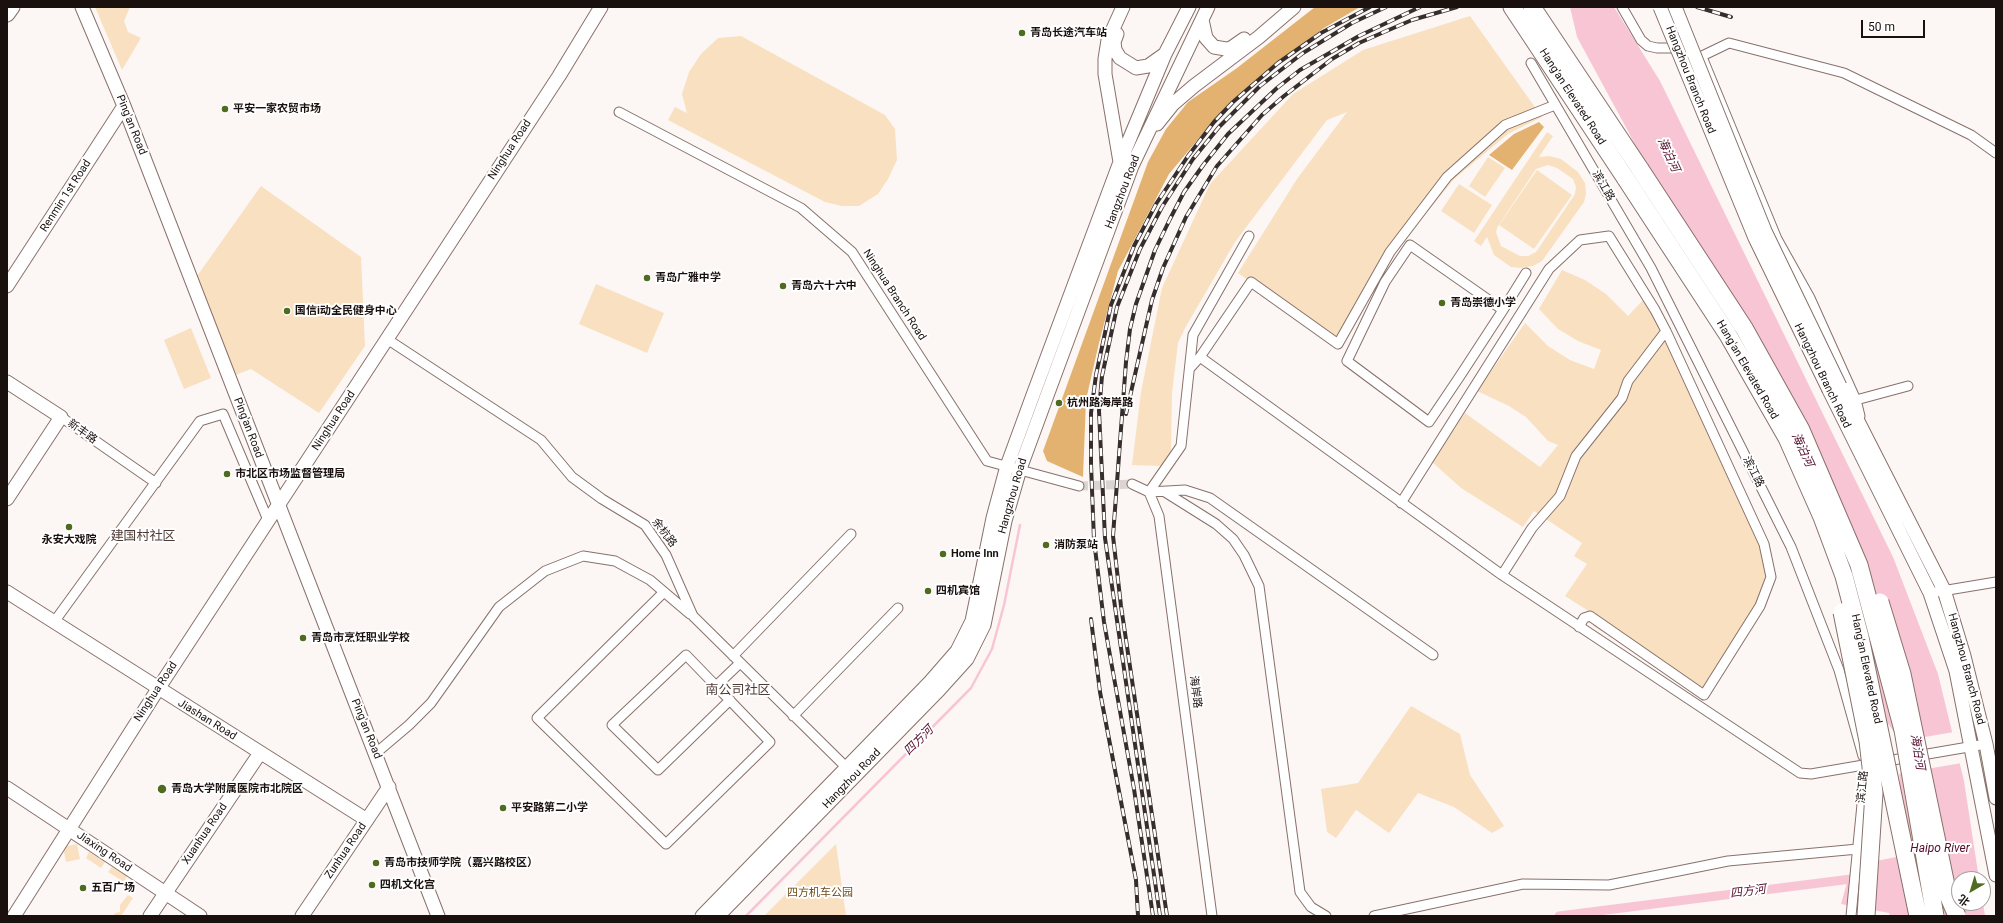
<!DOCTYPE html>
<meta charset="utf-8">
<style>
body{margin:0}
#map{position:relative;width:2003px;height:923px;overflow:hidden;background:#fcf7f5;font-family:Roboto,"Noto Sans SC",sans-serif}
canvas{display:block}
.frame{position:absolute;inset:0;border:8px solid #1a110f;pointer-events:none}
.north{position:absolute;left:1951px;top:871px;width:40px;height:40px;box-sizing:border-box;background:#fff;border:1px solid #a3a09f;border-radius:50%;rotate:218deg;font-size:11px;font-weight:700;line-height:16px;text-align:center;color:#1a110f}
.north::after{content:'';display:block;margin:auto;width:14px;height:18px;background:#4f6b20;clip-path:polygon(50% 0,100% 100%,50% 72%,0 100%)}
.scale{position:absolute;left:1861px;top:20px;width:64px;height:18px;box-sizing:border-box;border:2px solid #1a110f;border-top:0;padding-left:5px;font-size:12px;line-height:14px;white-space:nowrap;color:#1a110f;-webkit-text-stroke:3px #fff;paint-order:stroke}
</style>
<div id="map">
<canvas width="2003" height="923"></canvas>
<div class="frame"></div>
<div class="north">北</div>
<div class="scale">50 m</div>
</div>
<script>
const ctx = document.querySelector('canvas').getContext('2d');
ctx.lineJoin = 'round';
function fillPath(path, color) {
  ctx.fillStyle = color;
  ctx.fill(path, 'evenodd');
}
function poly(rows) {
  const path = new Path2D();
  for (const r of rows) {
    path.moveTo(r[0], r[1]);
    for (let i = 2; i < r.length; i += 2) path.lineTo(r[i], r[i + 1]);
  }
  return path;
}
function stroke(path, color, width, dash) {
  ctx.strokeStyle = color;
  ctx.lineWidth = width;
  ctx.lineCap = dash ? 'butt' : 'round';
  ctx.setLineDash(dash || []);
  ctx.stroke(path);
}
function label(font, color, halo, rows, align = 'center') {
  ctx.font = font + ' Roboto,"Noto Sans SC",sans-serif';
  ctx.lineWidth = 4;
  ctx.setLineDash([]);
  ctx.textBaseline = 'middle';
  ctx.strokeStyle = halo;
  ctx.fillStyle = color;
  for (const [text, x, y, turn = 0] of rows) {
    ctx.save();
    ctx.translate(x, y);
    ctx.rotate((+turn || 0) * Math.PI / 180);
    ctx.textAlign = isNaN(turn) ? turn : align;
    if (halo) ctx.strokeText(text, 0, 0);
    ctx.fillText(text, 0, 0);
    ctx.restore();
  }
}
fillPath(poly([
 [95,7,130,7,124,21,128,32,141,38,122,70],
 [1470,16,1542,117,1508,134,1454,179,1395,252,1338,344,1238,273,1297,179,1347,112,1327,120,1235,242,1185,328,1178,343,1172,393,1171,451,1161,466,1132,465,1141,392,1162,288,1210,184,1293,94,1363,50],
 [741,36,885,115,895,129,897,160,888,179,878,194,859,206,842,206,825,202,668,120,675,107,687,113,682,94,689,72,701,54,718,38],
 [1547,132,1553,136,1539,157,1549,156,1561,159,1578,172,1585,183,1586,194,1584,202,1542,261,1533,266,1521,268,1511,267,1494,255,1487,237,1481,246,1474,241],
 [1548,165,1557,168,1573,179,1576,187,1575,194,1536,252,1528,256,1520,256,1501,246,1496,232,1498,226,1536,169],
 [1488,157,1505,168,1485,197,1469,186],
 [1537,170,1572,195,1534,249,1499,225],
 [1459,184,1492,205,1474,233,1441,211],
 [261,186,361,257,365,346,319,413,251,369,233,376,197,276],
 [1562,270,1585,280,1606,294,1628,316,1644,299,1696,402,1764,544,1771,577,1760,606,1703,692,1593,626,1598,617,1565,596,1587,564,1574,556,1582,543,1534,511,1523,527,1461,488,1432,462,1465,413,1540,467,1558,445,1548,441,1526,417,1509,406,1477,391,1525,323,1548,346,1570,360,1594,369,1601,350,1578,341,1558,329,1539,309],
 [596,284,664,313,647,353,579,324],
 [191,328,211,378,184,389,164,340],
 [1411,706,1460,734,1470,775,1504,826,1492,833,1454,807,1418,793,1389,833,1356,810,1336,838,1327,832,1321,789,1358,783],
 [77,844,80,859,66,862,63,847],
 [836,844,846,916,764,916],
 [89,852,105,862,101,868,86,858],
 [112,867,127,876,124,882,108,872],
 [128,895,133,898,121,916,113,916,115,913,120,912,120,905]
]), '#f9e0c0');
fillPath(poly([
 [1315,7,1360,7,1324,28,1259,77,1210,125,1169,174,1118,271,1099,343,1086,400,1083,477,1047,461,1043,451,1148,162,1166,129,1188,102,1237,68],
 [1539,122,1544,127,1512,170,1489,155,1514,134]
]), '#e4b270');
fillPath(poly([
 [1570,7,1614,7,1660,81,1893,557,1938,674,1964,781,1979,879,1959,879,1959,903,1983,903,1985,916,1890,916,1889,913,1841,904,1848,879,1861,864,1906,855,1896,735,1884,718,1810,500,1629,133,1577,37]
]), '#f8c5d4');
fillPath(poly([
 [1954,732,1962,763,1897,774,1895,742]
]), '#fcf7f5');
stroke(poly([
 [746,916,971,688,992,649,1004,605,1020,525]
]), '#f8c5d4', 2.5);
stroke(poly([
 [1559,916,1859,878]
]), '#f8c5d4', 9);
stroke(poly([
 [1079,486,1132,484]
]), '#dad4d2', 9, [9, 4.5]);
const street = poly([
 [1622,7,1641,40,1648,46,1657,48,1681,48],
 [1702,56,1729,43,1844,73,1971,135,1996,153],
 [1702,57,1777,239,1810,298,1856,400,1860,416],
 [1531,63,1651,268,1791,547,1839,670,1863,756],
 [619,112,801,208,852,252,987,461,1079,486],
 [1503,310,1410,245,1385,282,1347,361,1429,422,1460,376,1503,310,1526,273],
 [387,339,541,440,572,477,602,499,645,525,666,555,693,616,850,771],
 [1200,357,1502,575,1800,773,1811,774,1986,744],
 [1190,368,1200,357,1251,282,1338,344,1390,252,1447,177,1505,125,1555,105],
 [1856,400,1908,386],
 [61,417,156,483],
 [1132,484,1149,492,1159,516,1212,916],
 [1149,492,1185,490,1210,498,1433,655],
 [1149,492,1181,446,1193,335,1249,236],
 [1165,492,1216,524,1233,539,1244,555,1259,586,1300,892,1311,907,1326,916],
 [1401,503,1549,269,1580,240,1609,236,1655,310,1666,331,1764,544,1771,577,1760,606,1704,695,1590,616,1584,618,1579,627],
 [1502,575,1532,528,1560,496,1576,456,1622,398,1628,381,1666,331],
 [664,592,537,718,666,844,770,742,716,686,740,663],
 [1930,593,1996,582],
 [54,622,200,421,223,414,268,520],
 [733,656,851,534],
 [716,686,686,655,612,725,658,770,730,700],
 [793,716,898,608],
 [376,753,409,725,431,703,499,607,545,571,583,556,615,561,650,580,690,614],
 [1374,916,1523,884,1609,885,1728,861,1858,849],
 [1851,916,1865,774]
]);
const secondary = poly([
 [82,7,124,106,438,916],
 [1202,20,1206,38,1214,47,1226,49,1231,48,1244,39],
 [1117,34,1114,42,1115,50,1120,58,1136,68,1148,66,1165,54],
 [1157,124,1173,104,1194,86,1259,37,1294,7],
 [1120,162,1105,74,1105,59,1108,40,1123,7],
 [7,286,124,106],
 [7,382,61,417,7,499],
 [1840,386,1944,590,1964,656,1986,744,1996,798],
 [1829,390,1930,593,1956,671,1996,875],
 [7,592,367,820],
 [7,788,200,916],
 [14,916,158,689,559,76,601,7],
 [150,916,260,753],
 [302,916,389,787],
 [702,916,930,682,957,651,972,621,993,518,1007,466,1033,395,1120,162,1165,54,1189,7],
 [718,916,939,690,967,659,984,625,1005,521,1020,469,1045,401,1132,166,1208,7]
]);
const primary = poly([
 [7,14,12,7]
]);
const highway = poly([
 [1512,7,1626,179],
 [1532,7,1640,169]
]);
stroke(street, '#88716a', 11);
stroke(secondary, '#88716a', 15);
stroke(primary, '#88716a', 17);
stroke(highway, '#88716a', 19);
stroke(street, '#fff', 9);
stroke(secondary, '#fff', 13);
stroke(primary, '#fff', 15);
stroke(highway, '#fff', 17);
const rail = poly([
 [1697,7,1731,17],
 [1126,414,1152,300,1163,268,1186,217,1217,166,1262,115,1284,96,1332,59,1359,43,1384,32,1412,20,1457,7],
 [1091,619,1100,692,1136,880,1138,916],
 [1153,916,1134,789,1104,622,1094,540,1091,464,1091,413,1096,375,1111,305,1134,246,1156,204,1188,156,1214,122,1233,102,1278,63,1321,33,1370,7],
 [1160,916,1105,538,1099,411,1102,376,1117,307,1140,249,1162,207,1193,159,1219,127,1260,86,1303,53,1352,23,1386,7],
 [1167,916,1121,606,1113,536,1126,362,1130,329,1136,304,1155,250,1170,219,1184,192,1204,164,1228,134,1277,88,1300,70,1359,36,1420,7]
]);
stroke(rail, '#362e2c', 4);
stroke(rail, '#fff', 2.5, [8]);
const secondaryBridge = poly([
 [1660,7,1755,238,1829,390],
 [1675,7,1765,231,1840,386]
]);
const highwayBridge = poly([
 [1640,169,1744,328,1801,430,1859,565,1903,730,1935,916],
 [1626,179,1728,335,1787,438,1822,517,1844,576,1860,637,1918,916],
 [1880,602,1902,674,1948,895,1957,916],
 [1842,612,1868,741,1874,793,1866,916]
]);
stroke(secondaryBridge, '#88716a', 15, []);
stroke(highwayBridge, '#88716a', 19, []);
stroke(secondaryBridge, '#fff', 13);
stroke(highwayBridge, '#fff', 17);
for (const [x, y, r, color] of [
 [1022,33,4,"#4f6b20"],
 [225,109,4,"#4f6b20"],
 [647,278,4,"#4f6b20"],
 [783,286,4,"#4f6b20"],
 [1442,303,4,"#4f6b20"],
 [287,311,4,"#4f6b20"],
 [1059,403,4,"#4f6b20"],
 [227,474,4,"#4f6b20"],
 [69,527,4,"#4f6b20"],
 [1046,545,4,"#4f6b20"],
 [943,554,4,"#4f6b20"],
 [928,591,4,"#4f6b20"],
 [303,638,4,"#4f6b20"],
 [162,789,5,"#4f6b20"],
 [503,808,4,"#4f6b20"],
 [376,863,4,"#4f6b20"],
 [372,885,4,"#4f6b20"],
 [83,888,4,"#4f6b20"]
]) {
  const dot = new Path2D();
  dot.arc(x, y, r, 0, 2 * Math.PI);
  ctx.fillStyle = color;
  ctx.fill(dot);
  stroke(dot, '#fff', 1.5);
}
label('bold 11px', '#1a110f', '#fff', [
 ["青岛长途汽车站",1030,33],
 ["平安一家农贸市场",233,109],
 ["青岛广雅中学",655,278],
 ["青岛六十六中",791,286],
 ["青岛崇德小学",1450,303],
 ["国信i动全民健身中心",295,311],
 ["杭州路海岸路",1067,403],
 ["市北区市场监督管理局",235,474],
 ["永安大戏院",69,540,"center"],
 ["消防泵站",1054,545],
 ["Home Inn",951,554],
 ["四机宾馆",936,591],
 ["青岛市烹饪职业学校",311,638],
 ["青岛大学附属医院市北院区",171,789],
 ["平安路第二小学",511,808],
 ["青岛市技师学院（嘉兴路校区）",384,863],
 ["四机文化宫",380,885],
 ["五百广场",91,888]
], 'left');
label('11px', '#1a110f', '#fff', [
 ["Hangzhou Branch Road",1690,80,68],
 ["Hang'an Elevated Road",1572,97,57],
 ["Ping'an Road",131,125,68],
 ["Ninghua Road",510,150,-57],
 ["滨江路",1603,186,60],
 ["Hangzhou Road",1123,192,-69],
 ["Renmin 1st Road",66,196,-57],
 ["Ninghua Branch Road",894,295,57],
 ["Hang'an Elevated Road",1747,370,60],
 ["Hangzhou Branch Road",1822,376,64],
 ["Ninghua Road",334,421,-57],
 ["Ping'an Road",248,428,69],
 ["新丰路",82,432,35],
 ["滨江路",1753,472,63],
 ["Hangzhou Road",1013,496,-74],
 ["余杭路",664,533,53],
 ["Hang'an Elevated Road",1866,669,78],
 ["Hangzhou Branch Road",1966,669,75],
 ["Ninghua Road",156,692,-57],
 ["海岸路",1195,692,83],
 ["Jiashan Road",207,720,32],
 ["Ping'an Road",366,729,68],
 ["Hangzhou Road",852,779,-46],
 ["滨江路",1863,787,-84],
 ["Xuanhua Road",205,834,-56],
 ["Zunhua Road",346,851,-56],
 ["Jiaxing Road",104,852,34]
]);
label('11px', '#6e4c1a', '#fff', [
 ["四方机车公园",820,893]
]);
label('italic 12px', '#540d2d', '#fff', [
 ["海泊河",1668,155,65],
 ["海泊河",1802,450,65],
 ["四方河",919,741,-45],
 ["海泊河",1917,752,80],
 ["Haipo River",1940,849],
 ["四方河",1748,892,-7]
]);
label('13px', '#4f3b35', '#fff', [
 ["建国村社区",143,537],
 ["南公司社区",738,691]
]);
</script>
